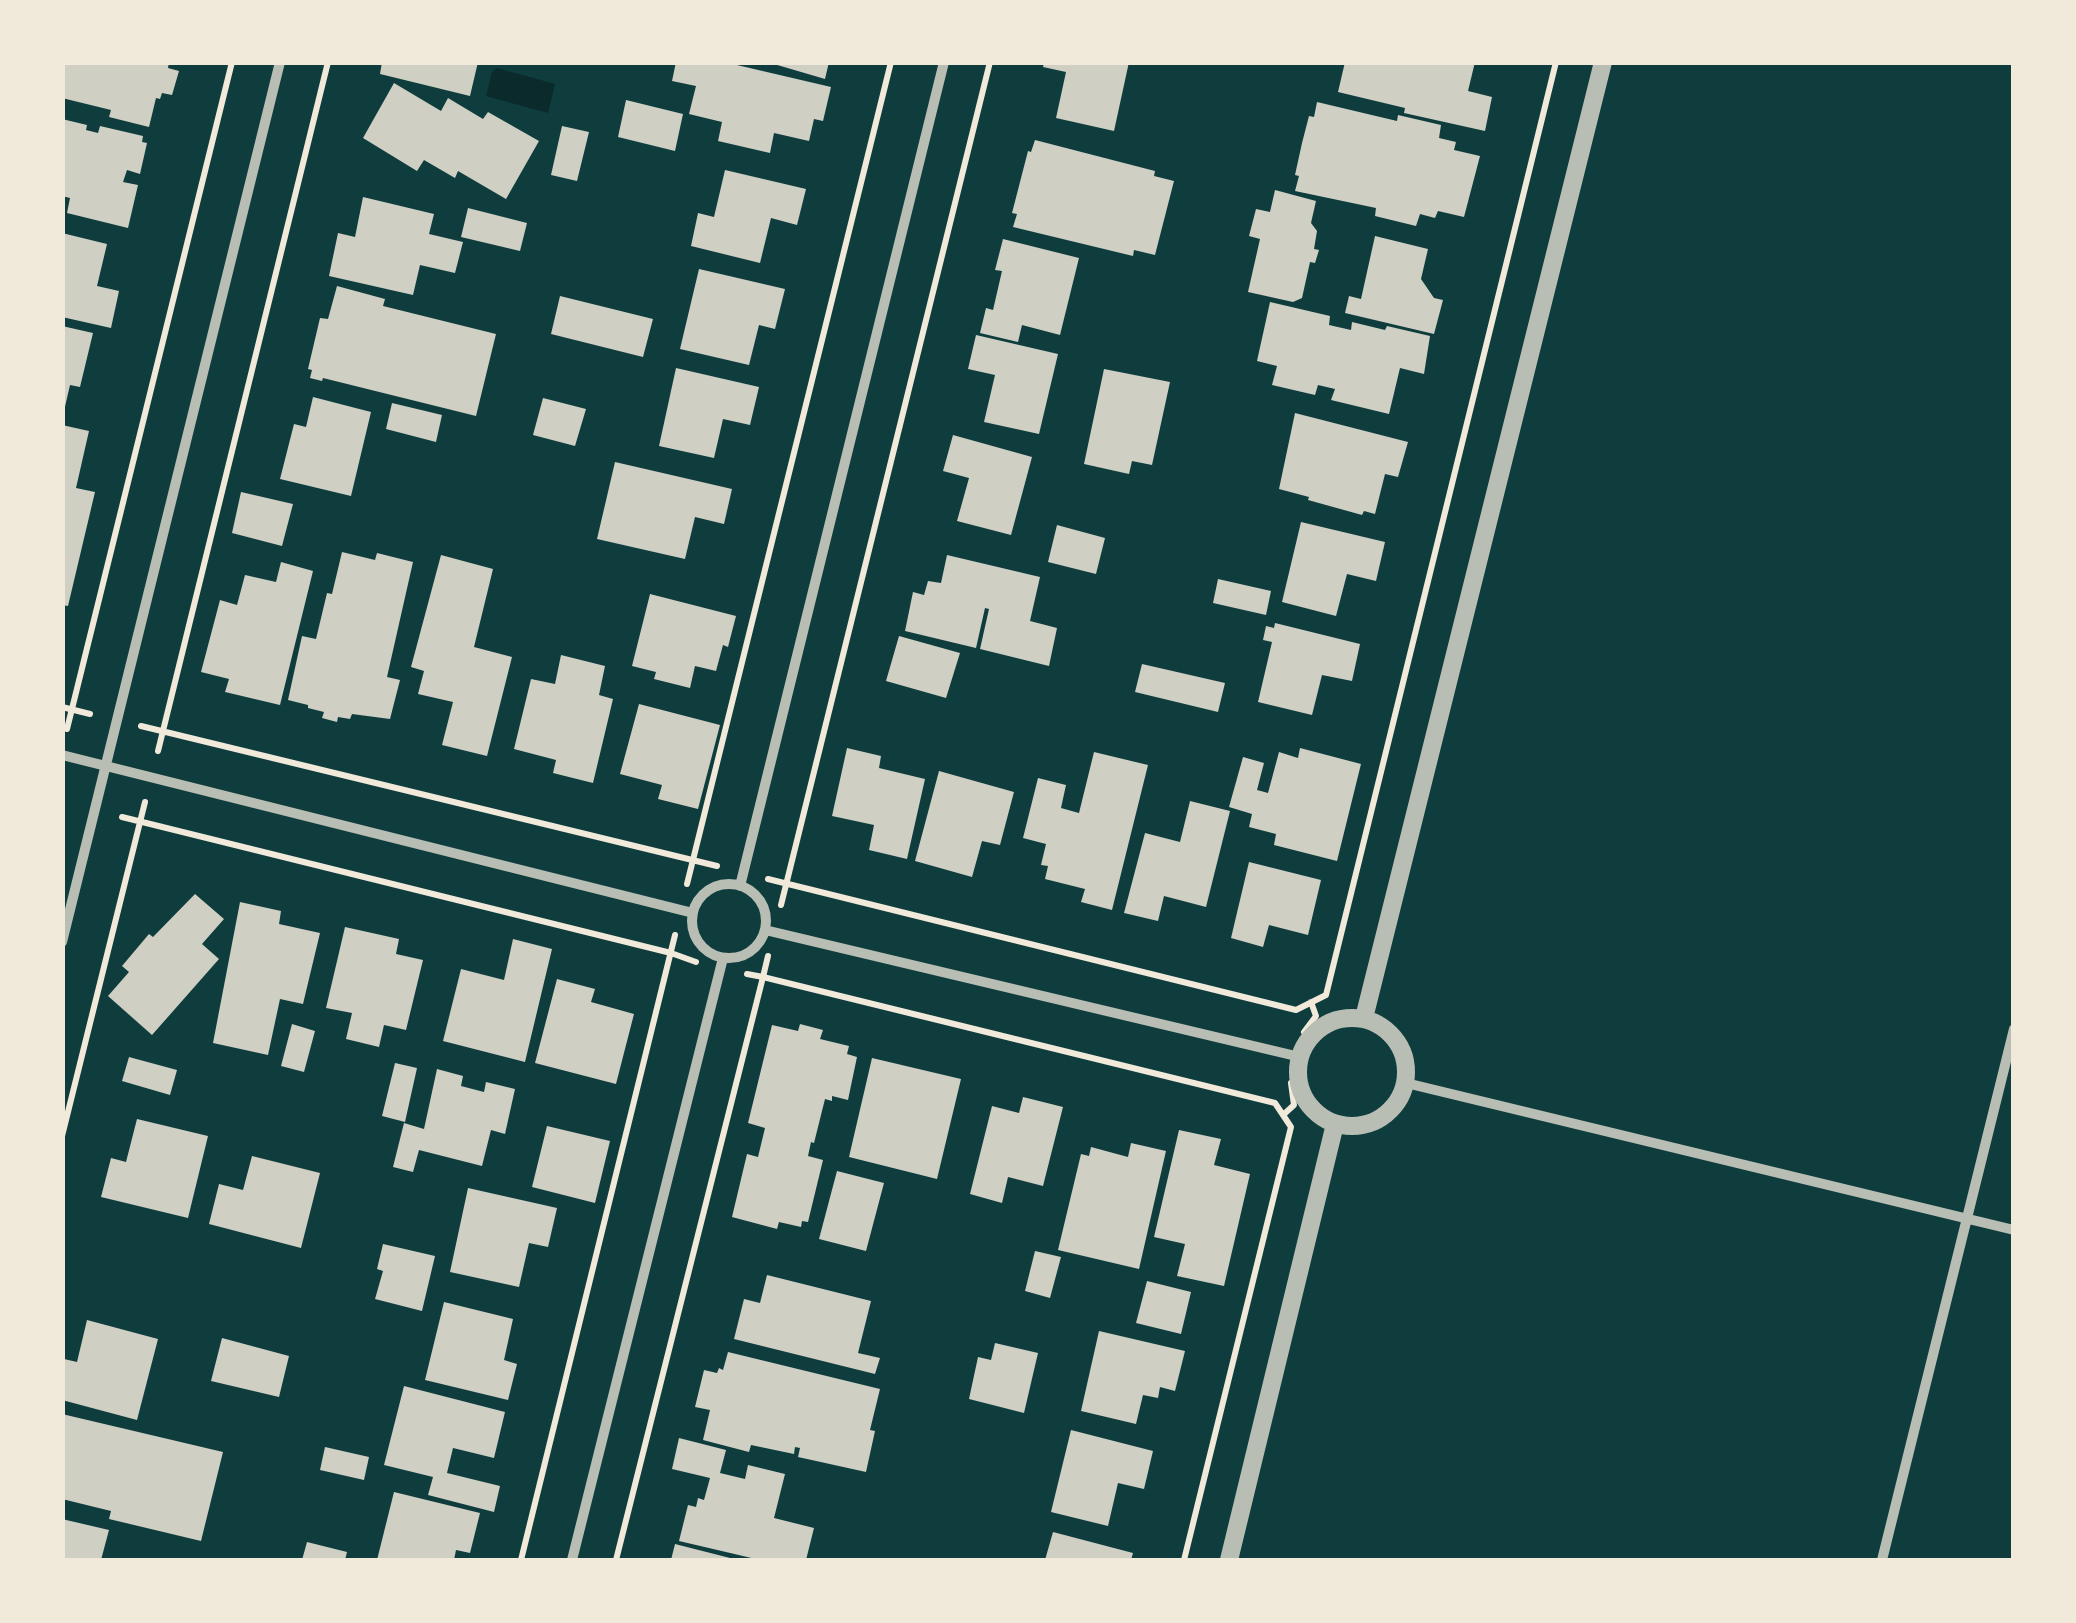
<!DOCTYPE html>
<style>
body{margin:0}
#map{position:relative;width:2076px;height:1623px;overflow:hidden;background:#0f3d3e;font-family:Jost,sans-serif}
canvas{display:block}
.frame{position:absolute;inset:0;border:65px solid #f1e9da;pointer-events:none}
</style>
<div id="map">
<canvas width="2076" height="1623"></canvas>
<div class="frame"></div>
</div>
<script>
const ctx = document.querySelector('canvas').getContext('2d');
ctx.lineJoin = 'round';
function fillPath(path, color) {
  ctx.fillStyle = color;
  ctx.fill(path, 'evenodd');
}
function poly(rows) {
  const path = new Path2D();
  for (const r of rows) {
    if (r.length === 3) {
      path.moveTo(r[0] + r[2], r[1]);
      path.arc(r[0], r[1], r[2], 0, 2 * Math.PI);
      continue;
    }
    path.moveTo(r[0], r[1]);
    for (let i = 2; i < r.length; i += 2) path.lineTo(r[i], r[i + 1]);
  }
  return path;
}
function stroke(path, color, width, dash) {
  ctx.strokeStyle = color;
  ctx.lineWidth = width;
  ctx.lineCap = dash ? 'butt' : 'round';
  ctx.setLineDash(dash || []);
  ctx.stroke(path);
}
fillPath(poly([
 [497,68,555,84,548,113,486,96,492,72]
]), '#0a2a2b');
fillPath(poly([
 [62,62,169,62,168,68,179,71,172,95,162,93,160,99,156,98,149,127,109,117,111,110,62,98],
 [382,62,478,62,470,96,380,74],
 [676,62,724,62,831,87,823,121,814,119,809,141,774,133,770,153,718,141,722,122,689,114,696,86,672,81],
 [767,62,829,62,825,79],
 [1044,62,1129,62,1114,131,1056,118,1066,72,1043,67],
 [1345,62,1475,62,1468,91,1492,97,1485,131,1404,113,1405,108,1338,92],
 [394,83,441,111,448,98,483,119,488,112,539,141,506,199,458,171,455,178,424,160,417,171,363,138],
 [626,100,683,114,675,151,618,137],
 [1317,102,1397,121,1398,115,1441,125,1439,138,1456,142,1454,150,1480,156,1464,217,1438,211,1435,218,1420,214,1416,226,1375,216,1376,208,1295,191,1299,176,1295,175,1302,143,1309,116,1314,117],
 [62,119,87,125,86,130,98,133,100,126,143,136,142,142,147,143,140,174,127,170,123,182,138,185,128,228,67,213,70,198,62,196],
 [562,126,589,132,577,181,551,175],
 [1035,140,1155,171,1154,176,1174,181,1155,255,1134,250,1133,256,1013,227,1017,214,1012,213,1028,151,1031,152],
 [725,170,806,189,797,225,771,218,760,263,691,246,698,213,714,217],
 [1275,190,1316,201,1311,223,1317,231,1314,249,1319,250,1315,263,1310,262,1302,298,1293,302,1248,292,1260,239,1249,236,1256,209,1270,212],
 [363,197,434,214,429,234,463,242,455,273,420,265,413,295,329,276,338,233,355,237],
 [468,208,527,223,520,251,461,237],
 [62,233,107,244,97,286,119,291,111,328,62,317],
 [1375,236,1428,249,1421,279,1434,298,1443,300,1434,334,1345,313,1349,296,1361,299],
 [1003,239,1079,258,1060,335,1022,325,1018,342,980,333,986,308,993,310,1002,271,995,270],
 [699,269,785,289,775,329,759,325,749,365,680,349],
 [337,286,385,299,383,306,496,334,476,416,323,378,322,381,310,378,312,370,308,369,320,318,328,319],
 [560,296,653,319,643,357,551,334],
 [1270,302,1330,316,1329,325,1351,330,1352,322,1385,330,1387,326,1430,336,1424,374,1400,368,1389,414,1331,400,1335,389,1318,385,1315,395,1272,385,1277,366,1257,361],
 [62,326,93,333,80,387,70,385,64,411],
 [976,335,1058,354,1039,434,984,422,995,375,968,369],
 [676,368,759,387,750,425,723,419,714,458,659,446],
 [1104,369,1170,382,1152,465,1132,461,1129,474,1084,464],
 [313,397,371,412,351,496,280,479,294,424,306,427],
 [543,398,586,409,575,446,533,435],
 [392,403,442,415,436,442,386,429],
 [1295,413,1408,442,1398,477,1385,474,1375,514,1364,511,1362,515,1308,500,1309,497,1279,489],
 [62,425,89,431,76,488,95,492,68,606,62,605],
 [953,435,1032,457,1011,535,957,521,969,478,943,471],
 [615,462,732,489,724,524,695,517,685,559,597,539],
 [241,492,293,504,282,546,232,533],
 [1301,522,1385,542,1376,581,1347,574,1336,616,1282,602],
 [1057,525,1105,538,1096,574,1048,562],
 [342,552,375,560,377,553,413,562,387,677,400,680,390,719,352,714,350,719,338,717,337,722,322,718,324,712,308,708,308,705,288,700,302,636,316,639,327,593,332,594],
 [441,555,493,569,474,647,512,657,487,756,442,745,453,702,418,694,424,671,411,667],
 [947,555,1040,577,1030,621,1057,628,1049,666,980,649,989,609,985,608,976,648,905,631,913,592,924,595,928,581,941,583],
 [281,562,313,571,280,705,225,692,229,679,201,672,220,600,237,605,245,575,276,582],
 [1218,579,1271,591,1266,615,1213,603],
 [650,594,736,616,728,647,723,645,716,671,695,666,690,688,654,679,656,672,632,666],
 [1275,623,1360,644,1352,681,1322,675,1312,715,1258,702,1272,642,1263,640,1266,626,1274,628],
 [899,636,960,653,946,698,886,681],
 [561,655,605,666,599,695,613,699,593,783,553,773,556,760,514,749,531,679,555,684],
 [1142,664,1225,683,1218,712,1135,692],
 [639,704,720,725,698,809,658,799,662,785,620,774],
 [847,748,881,756,879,768,925,779,907,859,869,850,874,825,832,816],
 [1300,748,1361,764,1337,861,1274,845,1276,834,1249,827,1252,814,1229,807,1243,757,1264,763,1257,790,1268,793,1279,752,1298,758],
 [1094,752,1148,765,1112,910,1081,902,1085,889,1045,879,1048,866,1041,865,1046,844,1023,838,1038,778,1066,785,1061,808,1079,813],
 [939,771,1014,792,1000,845,982,841,972,877,915,861],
 [1190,801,1230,811,1206,907,1164,896,1158,921,1124,913,1145,833,1180,842],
 [1249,862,1321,880,1308,935,1269,925,1263,947,1231,938],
 [195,894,224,919,202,944,219,959,152,1035,108,996,129,972,122,966,149,934,153,937],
 [240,902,281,911,279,924,320,933,303,1004,280,999,268,1055,213,1043],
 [345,927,399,939,396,954,423,960,406,1030,384,1025,379,1047,346,1039,352,1013,326,1008],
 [513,939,552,949,525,1062,443,1041,461,969,504,980],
 [557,979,595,989,591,1002,634,1014,616,1084,535,1063],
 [292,1024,315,1031,304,1072,281,1066],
 [800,1024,823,1030,820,1039,849,1046,847,1054,857,1057,848,1100,832,1096,832,1101,825,1099,814,1143,811,1142,808,1156,823,1160,808,1222,802,1221,801,1227,779,1222,777,1229,732,1217,747,1154,758,1157,765,1128,748,1123,772,1025,798,1031],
 [129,1057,177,1070,170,1095,122,1081],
 [872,1058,961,1079,937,1179,849,1157],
 [395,1063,417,1068,405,1122,382,1116],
 [437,1069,463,1076,461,1086,484,1092,486,1082,515,1089,505,1134,491,1130,482,1166,419,1150,413,1172,393,1167,404,1123,424,1129],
 [1023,1097,1063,1107,1043,1186,1008,1177,1002,1203,970,1194,992,1106,1019,1113],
 [137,1119,208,1136,188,1218,101,1197,111,1158,126,1162],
 [547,1126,610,1141,595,1203,532,1187],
 [1179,1130,1221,1139,1214,1165,1250,1174,1224,1286,1177,1276,1185,1244,1154,1237],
 [1131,1143,1166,1151,1139,1269,1058,1250,1081,1154,1089,1156,1091,1147,1128,1157],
 [252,1156,320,1173,301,1248,209,1224,219,1184,243,1190],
 [837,1171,884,1183,866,1251,819,1239],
 [468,1188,557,1208,548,1247,529,1243,519,1287,450,1272],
 [383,1244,435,1256,422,1311,375,1299,383,1271,377,1269],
 [1035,1251,1061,1257,1050,1298,1025,1291],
 [767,1275,871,1301,858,1353,880,1358,875,1374,734,1339,744,1299,760,1303],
 [1147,1281,1191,1292,1181,1334,1136,1323],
 [444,1302,513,1319,504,1360,517,1364,508,1400,425,1380],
 [87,1320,158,1339,137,1420,62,1400,64,1359,77,1362],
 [1099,1331,1185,1351,1175,1391,1160,1387,1158,1398,1143,1395,1136,1424,1081,1411],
 [222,1338,289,1356,279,1397,211,1381],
 [995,1343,1038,1353,1024,1413,969,1399,978,1357,991,1360],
 [728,1352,880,1389,870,1430,875,1431,866,1472,798,1457,800,1448,795,1447,794,1454,751,1445,749,1452,703,1440,710,1410,695,1407,704,1370,717,1373,719,1368,723,1370],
 [404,1386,505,1412,494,1458,453,1448,447,1473,500,1486,494,1512,428,1495,433,1477,384,1465],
 [62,1414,223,1452,201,1541,109,1519,111,1511,62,1499],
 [1071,1430,1153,1451,1144,1489,1118,1483,1108,1526,1051,1512],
 [679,1438,726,1450,720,1473,745,1479,748,1465,785,1474,774,1518,814,1528,806,1560,760,1560,679,1541,688,1505,696,1507,698,1498,704,1500,710,1478,672,1469],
 [325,1447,369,1457,364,1480,320,1470],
 [394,1492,480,1513,470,1553,456,1550,454,1560,377,1560],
 [62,1519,109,1530,101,1560,62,1560],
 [1053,1532,1133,1553,1131,1560,1045,1560],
 [307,1542,347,1552,345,1560,302,1560],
 [675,1544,734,1559,734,1560,671,1560]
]), '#cfcfc3');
stroke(poly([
 [62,707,90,714],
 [141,726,717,866],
 [67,729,232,62],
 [158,751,328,62],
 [122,817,671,953,696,962],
 [768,879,1296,1010,1326,995,1556,62],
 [687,884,891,62],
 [781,905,990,62],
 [747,974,763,977,768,956],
 [1304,1032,1316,1016,1311,1002],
 [1283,1115,1294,1105,1291,1083],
 [62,1136,145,802],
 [521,1560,675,935],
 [616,1560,763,977,1275,1103,1291,1127,1184,1560]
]), '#f1e9da', 6);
stroke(poly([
 [62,755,693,913],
 [729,921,37],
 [740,886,944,62],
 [765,930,1300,1057],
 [62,942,280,62],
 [1406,1083,2014,1230],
 [572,1560,723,958],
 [1882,1560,2014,1029]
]), '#b8beb3', 10);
stroke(poly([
 [1352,1072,54],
 [1364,1018,1603,62],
 [1229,1560,1335,1124]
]), '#b8beb3', 18);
</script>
